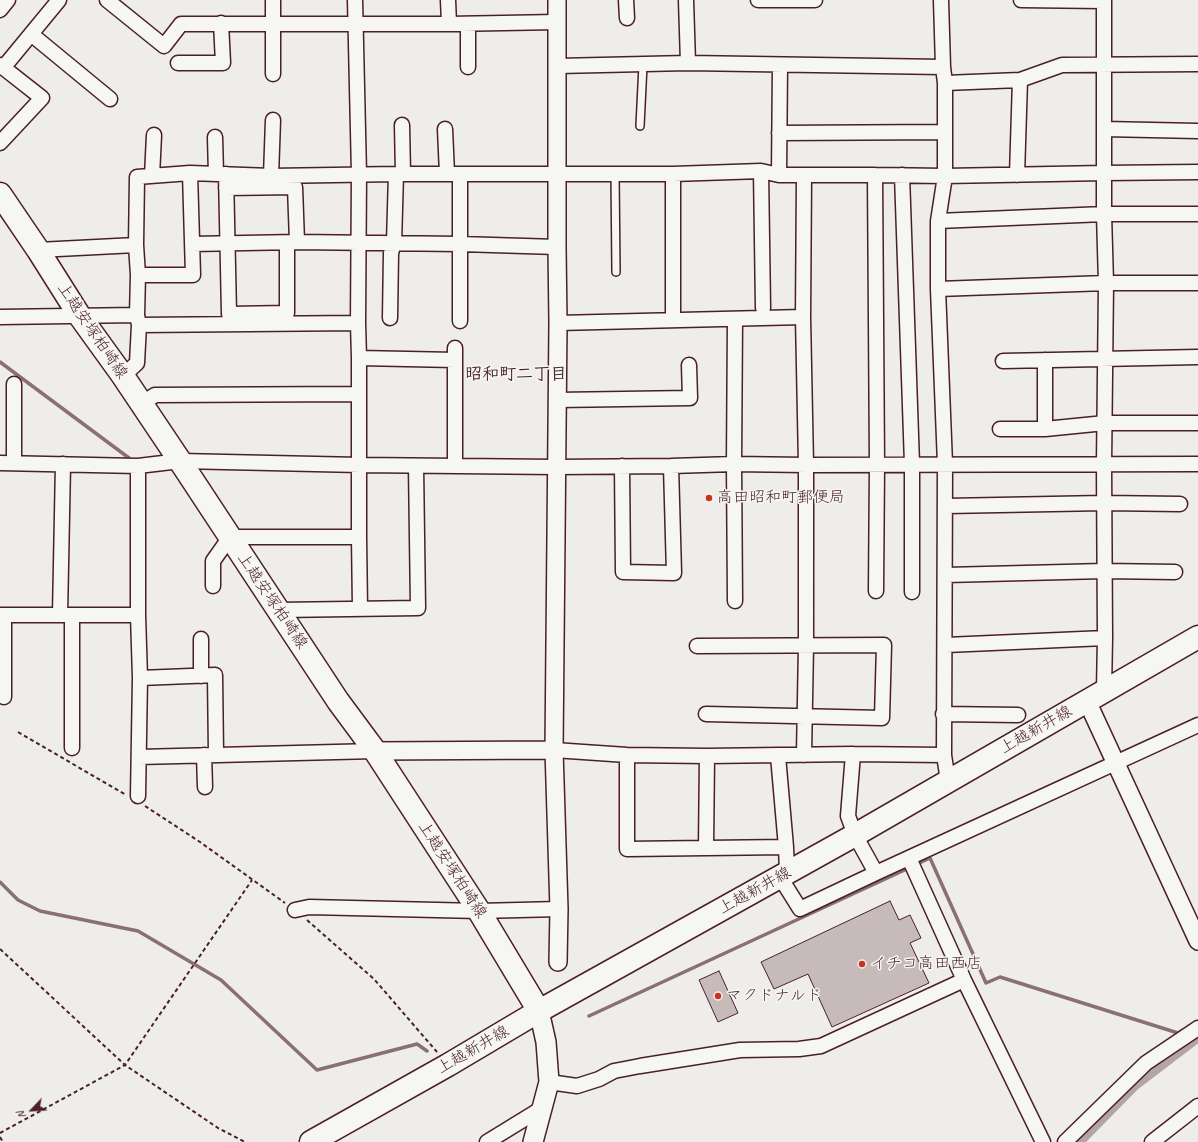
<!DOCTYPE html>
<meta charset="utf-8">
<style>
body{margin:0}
#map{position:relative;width:1198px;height:1142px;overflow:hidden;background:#efedea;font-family:Caveat,sans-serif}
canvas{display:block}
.north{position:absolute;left:12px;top:1090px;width:40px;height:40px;-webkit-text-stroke:3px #f6f6f2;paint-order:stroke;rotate:245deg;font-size:11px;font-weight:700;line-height:16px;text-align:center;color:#4a1f2b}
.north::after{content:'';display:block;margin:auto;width:14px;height:18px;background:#4a1f2b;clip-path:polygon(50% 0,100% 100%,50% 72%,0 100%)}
</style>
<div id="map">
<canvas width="1198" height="1142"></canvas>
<div class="north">N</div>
</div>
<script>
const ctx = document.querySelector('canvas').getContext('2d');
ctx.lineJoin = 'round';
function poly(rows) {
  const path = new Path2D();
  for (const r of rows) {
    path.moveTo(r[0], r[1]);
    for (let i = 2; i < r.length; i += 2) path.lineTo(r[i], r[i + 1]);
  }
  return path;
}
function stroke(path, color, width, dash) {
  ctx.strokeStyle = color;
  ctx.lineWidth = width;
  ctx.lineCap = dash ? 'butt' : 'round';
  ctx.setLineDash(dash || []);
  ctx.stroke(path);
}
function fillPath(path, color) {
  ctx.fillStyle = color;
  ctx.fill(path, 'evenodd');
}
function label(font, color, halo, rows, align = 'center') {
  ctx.font = font + ' Caveat,"Klee One",sans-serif';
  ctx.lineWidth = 3;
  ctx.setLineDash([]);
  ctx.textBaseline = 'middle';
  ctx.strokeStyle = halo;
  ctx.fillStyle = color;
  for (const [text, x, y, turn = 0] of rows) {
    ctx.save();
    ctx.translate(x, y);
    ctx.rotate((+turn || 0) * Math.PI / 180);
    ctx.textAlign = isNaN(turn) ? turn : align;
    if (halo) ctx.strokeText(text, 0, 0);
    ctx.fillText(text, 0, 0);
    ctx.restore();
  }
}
stroke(poly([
 [0,362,129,458],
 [915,865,930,858,986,983,1000,977,1178,1033,1183,1030],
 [0,882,18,900,40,911,138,931,221,980,317,1070,417,1044,427,1051],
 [589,1016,909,868]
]), '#8a6f74', 3.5);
stroke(poly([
 [1077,1142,1134,1084,1197,1036]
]), '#b4a4a5', 13);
const building = poly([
 [890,901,899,920,910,915,921,938,910,943,929,983,832,1027,808,974,774,989,761,962,890,901],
 [719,971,738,1013,718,1022,699,980,719,971]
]);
fillPath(building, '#c6babb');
stroke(building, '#4a1f2b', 1);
const service = poly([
 [640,126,643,65],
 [615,174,616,272]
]);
const minor = poly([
 [107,0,164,46,181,24,449,24,557,22],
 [355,0,359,174,358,323,359,358,359,537,360,608],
 [448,0,449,24],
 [626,0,627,18],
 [686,0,688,63],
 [758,0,815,0],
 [941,0,943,67,945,83,945,176,938,221,938,289,1106,283,1198,283],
 [1021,0,1104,1],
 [1104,0,1104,214,1106,283,1104,465,1105,638,1104,690],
 [0,10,8,0],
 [468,24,468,67],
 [31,34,110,99],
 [178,63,223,63,221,23],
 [0,65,42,98,0,143],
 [558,66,688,63,943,67],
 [3,68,59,0],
 [273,74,273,0],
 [1020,80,1062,65,1198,64],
 [945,83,1020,80,1017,175],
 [402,125,403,174],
 [445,129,447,174],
 [1104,129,1198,131],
 [779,133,945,132],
 [215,137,216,174],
 [761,171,763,308],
 [226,174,229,314,287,313,287,243],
 [460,174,460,321],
 [779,175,780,65],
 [875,175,877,465,876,591],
 [902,175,912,464,912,592],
 [152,176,154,135],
 [271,176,273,120],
 [226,188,295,187,297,242],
 [938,221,1104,214,1198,214],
 [192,244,297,242,460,244,557,247],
 [38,250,136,245],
 [138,275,193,275,190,173],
 [938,289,945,464,944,755],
 [0,317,137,315],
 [390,318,391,253,394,243,396,174],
 [735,319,734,464,735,601],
 [673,320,673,174],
 [558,323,803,317],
 [139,325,358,323],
 [455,348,455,360],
 [359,358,455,360,455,465],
 [1003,361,1198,357],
 [123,376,137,363,139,325,137,315,138,275,136,245,137,177,190,173,271,176,396,174,673,174,761,171,779,175,875,175,945,176,1104,173,1198,172],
 [557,400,690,398,689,365],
 [141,404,155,395,358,394],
 [1000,429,1045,429,1105,423,1198,423],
 [1045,429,1045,360],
 [0,463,138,466,180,461,360,465,557,467,671,466,734,464,806,465,1198,464],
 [14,463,14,384],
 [138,466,138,615,140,678,138,796],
 [622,466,623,572,674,573,671,466],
 [946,506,1104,503,1180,504],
 [946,575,1104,571,1175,572],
 [213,586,213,561,230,537,359,537],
 [279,610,418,608,416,466],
 [0,615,138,615],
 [60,615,63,464],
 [4,616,4,697],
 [946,645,1105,638],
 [697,646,884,645,882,718,706,714],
 [201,676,201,639],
 [140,678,215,675,216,754],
 [943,714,1018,715],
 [72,748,72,615],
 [554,750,627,755,707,756,853,754,944,755,948,781],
 [853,754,848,816,855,835,876,873,1198,725],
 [204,755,205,787],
 [627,755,627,849,786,847,787,872],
 [804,755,806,645,806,465,803,317,804,176],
 [778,756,786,847],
 [139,757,375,751],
 [706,848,707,756],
 [909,858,964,980,1043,1142],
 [780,877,800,909,876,873],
 [295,910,309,907,479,911,559,909],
 [549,1082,577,1086,599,1079,614,1071,640,1066,740,1050,799,1049,821,1046,964,980],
 [487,1142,544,1107],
 [1065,1142,1146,1063,1198,1028],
 [1152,1142,1198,1106]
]);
const tertiary = poly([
 [557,0,557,247,558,323,554,750,559,909,558,962],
 [1087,701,1198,941],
 [375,751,554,750]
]);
const secondary = poly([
 [533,1142,549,1082,546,1042,539,1011]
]);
const primary = poly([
 [0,194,38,250,79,315,123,376,180,461,338,701,375,751,479,911,539,1011],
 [311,1142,448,1065,539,1011,855,835,1198,637]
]);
stroke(service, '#4a1f2b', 10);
stroke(minor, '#4a1f2b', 17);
stroke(tertiary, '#4a1f2b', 20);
stroke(secondary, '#4a1f2b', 22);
stroke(primary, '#4a1f2b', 25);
stroke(poly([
 [18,732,126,795],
 [145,806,200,842,285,903],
 [307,920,374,979,437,1052],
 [0,949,125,1065,218,1128,245,1142],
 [0,1133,125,1065,252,880],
 [0,1137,3,1142]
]), '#4a1f2b', 2, [4, 3]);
stroke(service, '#f6f6f2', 7);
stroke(minor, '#f6f6f2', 14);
stroke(tertiary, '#f6f6f2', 17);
stroke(secondary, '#f6f6f2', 19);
stroke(primary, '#f6f6f2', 22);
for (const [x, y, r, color] of [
 [709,498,4,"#c8321e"],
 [862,964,4,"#c8321e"],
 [718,996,4,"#c8321e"]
]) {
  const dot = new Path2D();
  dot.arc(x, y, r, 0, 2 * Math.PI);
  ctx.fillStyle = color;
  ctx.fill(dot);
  stroke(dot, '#f6f6f2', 1.5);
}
label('16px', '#4a1f2b', '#f6f6f2', [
 ["上越安塚柏崎線",92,331,56],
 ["上越安塚柏崎線",272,601,56],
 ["上越新井線",1036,730,-30],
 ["上越安塚柏崎線",452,870,57],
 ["上越新井線",755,891,-29],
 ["上越新井線",473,1050,-30]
]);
label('16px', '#4a1f2b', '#f6f6f2', [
 ["高田昭和町郵便局",717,498],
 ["イチコ高田西店",870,964],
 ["マクドナルド",726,996]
], 'left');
label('bold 17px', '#4a1f2b', '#f6f6f2', [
 ["昭和町二丁目",516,375]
]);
</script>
